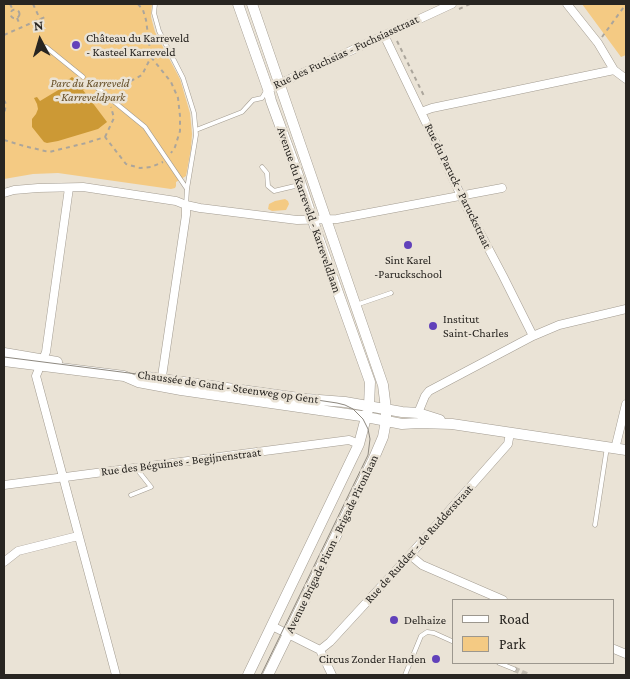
<!DOCTYPE html>
<meta charset="utf-8">
<style>
body{margin:0}
#map{position:relative;width:630px;height:679px;overflow:hidden;background:#eae3d6;font-family:"Crimson Pro",serif}
canvas{display:block}
.frame{position:absolute;inset:0;border:5px solid #282521;pointer-events:none}
.legend{position:absolute;left:452px;top:599px;width:162px;height:65px;box-sizing:border-box;background:#eae3d6;border:1px solid #9c978e;margin:0;padding:6px 9px;list-style:none;font-size:15px;color:#282521}
.legend li{display:flex;align-items:center;gap:10px;height:25px}
.legend b{width:25px;border:1px solid #9c978e}
.north{position:absolute;left:15px;top:15px;width:50px;height:50px;-webkit-text-stroke:4px #eae3d6;paint-order:stroke;rotate:354deg;font-size:14px;font-weight:700;line-height:20px;text-align:center;color:#282521}
.north::after{content:'';display:block;margin:auto;width:18px;height:22px;background:#282521;clip-path:polygon(50% 0,100% 100%,50% 72%,0 100%)}
</style>
<div id="map">
<canvas width="630" height="679"></canvas>
<div class="frame"></div>
<ul class="legend">
<li><b style="height:6px;background:#fff"></b>Road</li>
<li><b style="height:14px;background:#f4ca83"></b>Park</li>
</ul>
<div class="north">N</div>
</div>
<script>
const ctx = document.querySelector('canvas').getContext('2d');
ctx.lineJoin = 'round';
function fillPath(path, color) {
  ctx.fillStyle = color;
  ctx.fill(path, 'evenodd');
}
function poly(rows) {
  const path = new Path2D();
  for (const r of rows) {
    if (r.length === 3) {
      path.moveTo(r[0] + r[2], r[1]);
      path.arc(r[0], r[1], r[2], 0, 2 * Math.PI);
      continue;
    }
    path.moveTo(r[0], r[1]);
    for (let i = 2; i < r.length; i += 2) path.lineTo(r[i], r[i + 1]);
  }
  return path;
}
function stroke(path, color, width, dash) {
  ctx.strokeStyle = color;
  ctx.lineWidth = width;
  ctx.lineCap = dash ? 'butt' : 'round';
  ctx.setLineDash(dash || []);
  ctx.stroke(path);
}
function label(font, color, halo, rows, align = 'center') {
  ctx.font = font + ' "Crimson Pro",serif';
  ctx.lineWidth = 5;
  ctx.setLineDash([]);
  ctx.textBaseline = 'middle';
  ctx.strokeStyle = halo;
  ctx.fillStyle = color;
  for (const [text, x, y, turn = 0] of rows) {
    ctx.save();
    ctx.translate(x, y);
    ctx.rotate((+turn || 0) * Math.PI / 180);
    ctx.textAlign = isNaN(turn) ? turn : align;
    if (halo) ctx.strokeText(text, 0, 0);
    ctx.fillText(text, 0, 0);
    ctx.restore();
  }
}
fillPath(poly([
 [4,4,152,4,151,17,155,32,180,79,190,113,192,134,191,149,186,176,176,182,176,186,175,188,171,189,58,173,33,174,4,179],
 [582,4,626,4,626,55,621,57],
 [285,199,288,201,289,204,286,210,272,211,268,209,269,204,275,201]
]), '#f4ca83');
fillPath(poly([
 [72,77,85,87,83,90,107,122,98,129,58,141,47,143,44,142,32,127,32,119,36,114,38,109,37,104,34,98,37,97,40,101,70,83,68,80]
]), '#cc9935');
stroke(poly([
 [514,669,527,675]
]), '#c3bdb2', 5.5, [5.5, 3]);
const service = poly([
 [155,4,154,13,159,31,183,78,194,113,196,135,187,189,186,205],
 [46,47,83,77],
 [90,82,145,127,187,189],
 [196,130,242,112,253,100,262,98,266,91],
 [262,167,267,173,268,186,274,191,299,185],
 [356,305,391,293],
 [131,495,151,487,136,468],
 [595,525,607,447],
 [499,663,514,669],
 [405,675,421,636,427,632,434,633,454,642]
]);
const minor = poly([
 [567,4,598,43,614,70,626,79],
 [384,35,466,206,503,276,533,336],
 [268,89,452,4],
 [421,112,432,108,614,70],
 [69,188,46,352,36,376,116,675],
 [4,193,14,190,38,188,83,187,176,201,186,205,200,208,297,220,337,219,502,188],
 [161,383,186,215,186,205],
 [418,413,425,396,429,391,533,336,559,325,626,309],
 [615,449,626,404],
 [4,485,349,440,359,444],
 [410,555,422,565,503,600],
 [4,562,18,551,78,536],
 [272,626,320,650,332,675],
 [614,649,626,654],
 [320,650,330,642,410,555,508,444,510,433]
]);
const tertiary = poly([
 [238,4,268,89,271,101,296,169,320,242,370,382,369,406,359,444,248,675],
 [252,4,383,385,386,409,386,421,383,437,374,458,268,675],
 [4,353,57,362],
 [4,361,124,376,138,382,181,390,361,416,402,424,419,423,452,424,626,450],
 [140,376,306,399,345,402,402,412,418,413,440,420]
]);
stroke(service, '#a39c91', 5);
stroke(minor, '#a39c91', 9);
stroke(tertiary, '#a39c91', 11);
stroke(poly([
 [10,4,13,10],
 [33,4,40,19],
 [138,4,143,10,146,20,151,57,171,82,178,98,180,116,180,131,175,147,171,153],
 [459,9,470,4],
 [15,14,4.5],
 [17,18,20,25],
 [4,35,45,17],
 [602,37,626,4],
 [397,41,425,98],
 [108,89,129,82,142,75,151,57],
 [4,100,6,104,4,115],
 [105,137,114,118,111,107],
 [4,140,24,146,49,152,86,143,105,137,126,164,140,168,151,167,163,162]
]), '#aba59b', 2, [4, 4]);
stroke(service, '#fff', 4);
stroke(minor, '#fff', 8);
stroke(tertiary, '#fff', 10);
stroke(poly([
 [4,357,176,379,337,403,345,405,353,409,363,419,368,429,370,439,368,455,261,675]
]), '#8d887f', 1);
for (const [x, y, r, color] of [
 [76,45,5,"#6141ba"],
 [408,245,5,"#6141ba"],
 [433,326,5,"#6141ba"],
 [394,620,5,"#6141ba"],
 [436,659,5,"#6141ba"]
]) {
  const dot = new Path2D();
  dot.arc(x, y, r, 0, 2 * Math.PI);
  ctx.fillStyle = color;
  ctx.fill(dot);
  stroke(dot, '#eae3d6', 2);
}
label('12px', '#282521', '#eae3d6', [
 ["Château du Karreveld",86,38],
 ["- Kasteel Karreveld",86,52],
 ["Sint Karel",408,260,"center"],
 ["-Paruckschool",408,274,"center"],
 ["Institut",443,319],
 ["Saint-Charles",443,333],
 ["Delhaize",404,620],
 ["Circus Zonder Handen",426,659,"right"]
], 'left');
label('12px', '#282521', '#eae3d6', [
 ["Rue des Fuchsias - Fuchsiasstraat",346,52,-25],
 ["Rue du Paruck - Paruckstraat",458,186,64],
 ["Avenue du Karreveld - Karreveldlaan",309,210,71],
 ["Chaussée de Gand - Steenweg op Gent",228,387,8],
 ["Rue des Béguines - Begijnenstraat",181,462,-7],
 ["Avenue Brigade Piron - Brigade Pironlaan",332,544,-64],
 ["Rue de Rudder - de Rudderstraat",419,544,-48]
]);
label('italic 12px', '#654e27', '#eae3d6', [
 ["Parc du Karreveld",90,83],
 ["- Karreveldpark",90,97]
]);
</script>
